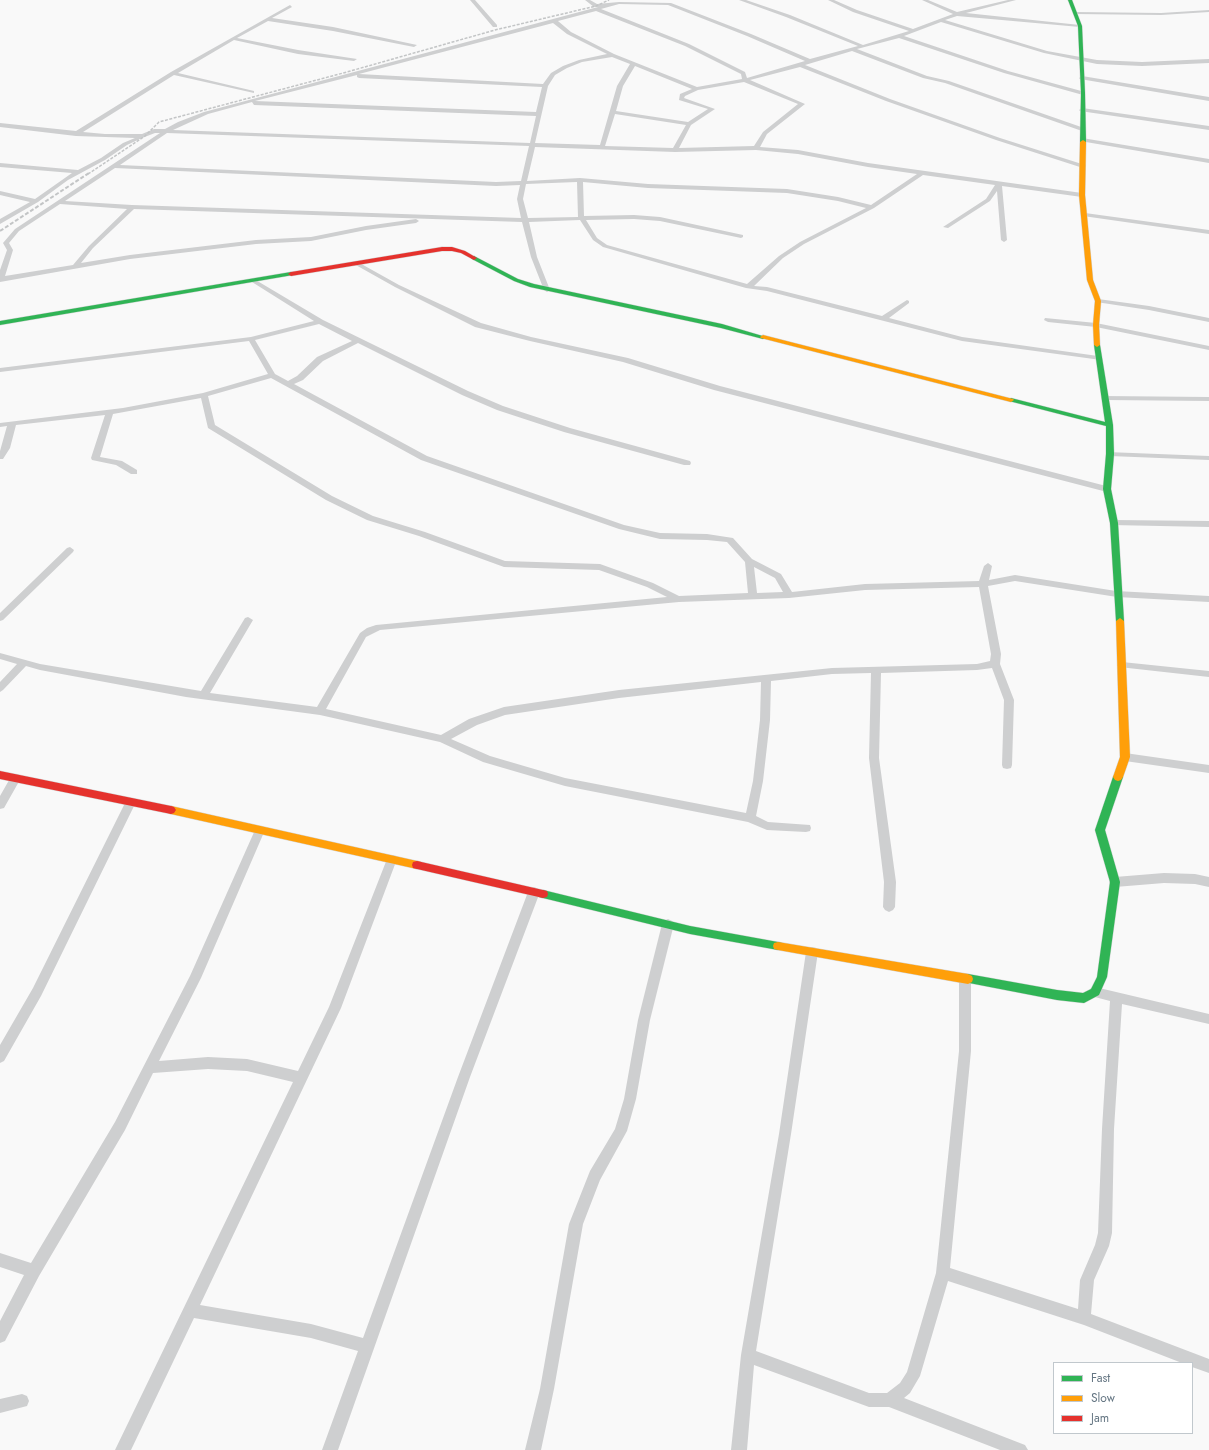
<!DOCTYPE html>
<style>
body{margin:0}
#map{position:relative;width:1209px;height:1450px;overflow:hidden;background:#f9f9f9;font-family:Jost,sans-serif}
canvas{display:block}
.legend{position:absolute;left:1053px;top:1362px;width:140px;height:72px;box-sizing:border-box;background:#fff;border:1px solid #c1c8cd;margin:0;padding:5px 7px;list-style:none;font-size:12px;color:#657683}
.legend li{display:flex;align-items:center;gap:8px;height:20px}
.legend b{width:20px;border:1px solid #c1c8cd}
</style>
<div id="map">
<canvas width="1209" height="1450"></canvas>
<ul class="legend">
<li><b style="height:5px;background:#30b455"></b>Fast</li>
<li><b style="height:5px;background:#ff9f0a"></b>Slow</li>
<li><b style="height:5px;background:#e5322d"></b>Jam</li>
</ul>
</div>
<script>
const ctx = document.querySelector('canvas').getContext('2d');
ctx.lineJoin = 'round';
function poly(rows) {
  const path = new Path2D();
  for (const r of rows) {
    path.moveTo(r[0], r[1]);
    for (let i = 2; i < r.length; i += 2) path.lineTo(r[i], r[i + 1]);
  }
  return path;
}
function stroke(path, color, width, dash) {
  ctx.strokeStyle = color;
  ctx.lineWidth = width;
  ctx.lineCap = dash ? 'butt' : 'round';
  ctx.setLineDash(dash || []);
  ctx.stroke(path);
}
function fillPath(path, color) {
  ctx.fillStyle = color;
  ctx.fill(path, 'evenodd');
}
const fast = poly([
 [1068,0,1072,0,1082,26,1085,93,1086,142,1083,144,1080,142,1081,93,1078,26,1068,0],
 [474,256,518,279,534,284,722,324,766,337,763,339,721,328,530,287,514,281,472,259,471,258,474,256],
 [291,272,293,273,293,275,0,325,0,321,291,272],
 [1097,343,1100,345,1113,425,1114,454,1111,489,1118,523,1124,621,1120,624,1116,621,1110,523,1103,489,1106,454,1106,426,1009,401,1008,400,1011,398,1105,422,1094,345,1097,343],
 [1118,773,1121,774,1123,777,1105,830,1120,882,1107,977,1099,995,1084,1003,1057,1000,964,982,963,979,964,976,968,974,1057,990,1083,993,1091,989,1097,977,1110,882,1095,830,1113,777,1115,774,1118,773],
 [543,890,690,926,778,942,782,943,783,946,782,949,778,950,690,934,543,898,539,897,538,894,539,891,543,890]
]);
const slow = poly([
 [1083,140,1086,142,1085,195,1093,280,1101,301,1099,325,1100,345,1097,347,1094,345,1093,325,1095,301,1087,280,1079,195,1080,142,1083,140],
 [763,335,1013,399,1014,400,1011,402,761,338,760,337,763,335],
 [1120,618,1124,621,1130,757,1123,777,1121,780,1118,781,1115,780,1113,777,1120,757,1116,621,1120,618],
 [171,806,417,861,421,862,422,865,421,868,417,869,171,814,168,813,166,810,168,807,171,806],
 [778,942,968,974,972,976,973,979,972,982,968,984,778,950,774,949,773,946,774,943,778,942]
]);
const jam = poly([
 [442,247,452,247,465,251,477,258,474,260,461,253,452,251,442,251,291,276,288,274,291,272,442,247],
 [0,771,171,806,174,807,176,810,174,813,171,814,0,779,0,771],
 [417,861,543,890,547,891,548,894,547,897,543,898,417,869,413,868,412,865,413,862,417,861]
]);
stroke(fast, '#d5d6d7', 1);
stroke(slow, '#d5d6d7', 1);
stroke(jam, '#d5d6d7', 1);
fillPath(poly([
 [470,0,475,0,497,25,497,27,493,27,470,0],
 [585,0,590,0,597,4,619,2,671,3,751,34,810,59,858,46,786,17,739,0,746,0,790,15,863,45,909,31,853,12,828,0,834,0,857,10,913,29,953,14,922,0,928,0,957,12,1008,0,1016,0,966,13,1080,25,1082,26,1080,27,957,16,945,20,1047,51,1097,60,1142,62,1209,59,1209,63,1142,66,1097,64,1044,53,941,22,904,36,1008,71,1085,92,1085,94,1083,95,1004,73,899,38,857,49,927,76,949,81,1084,128,1085,129,1082,131,945,83,923,78,852,51,805,65,890,99,1000,138,1085,165,1086,166,1083,168,996,140,886,101,800,67,750,80,805,104,767,134,760,147,798,150,868,163,1082,193,1085,195,1082,197,1002,186,1007,240,1004,242,1001,240,997,191,990,201,948,228,943,227,986,199,995,185,923,175,874,208,804,244,783,258,754,286,767,287,882,316,907,300,909,301,909,303,889,318,962,337,1098,356,1101,356,1101,360,962,341,767,291,746,288,603,247,593,240,580,220,529,222,537,257,550,290,547,292,544,290,531,257,522,222,134,209,93,248,81,263,130,255,256,240,311,237,366,226,416,219,419,221,416,223,366,230,311,241,256,244,130,259,0,282,0,270,7,250,3,243,15,229,160,133,155,133,142,138,127,145,105,160,68,180,38,202,0,224,0,219,30,202,0,195,0,191,35,199,72,173,0,167,0,163,78,170,101,158,123,143,135,138,76,136,0,127,0,123,76,131,171,72,290,5,292,7,272,18,333,27,417,45,414,47,333,31,268,21,237,38,298,50,357,59,354,61,298,54,234,40,178,73,254,91,254,93,174,75,83,132,105,134,142,134,154,129,165,129,178,122,204,112,598,7,594,7,585,0],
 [619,4,668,5,747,36,805,61,747,78,745,72,689,44,601,9,619,4],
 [596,11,685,46,741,74,742,79,697,87,614,54,571,32,558,21,596,11],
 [553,23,567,34,607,54,579,60,563,66,551,73,543,84,359,74,553,23],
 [612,57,630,64,617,86,600,145,535,143,548,86,555,75,567,68,582,62,612,57],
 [635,66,692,89,680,94,679,100,708,109,688,122,616,111,623,86,635,66],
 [357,75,357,77,359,78,542,87,536,112,255,101,357,75],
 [744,82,798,104,763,132,754,146,679,148,691,125,715,109,684,98,685,96,698,90,744,82],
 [252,102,254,105,536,116,530,143,173,130,208,114,252,102],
 [615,114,686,125,673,148,605,146,615,114],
 [167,133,529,146,521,181,496,182,120,165,167,133],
 [535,147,675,152,756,150,798,154,868,167,917,174,871,205,838,197,787,189,648,184,580,178,527,181,535,147],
 [115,168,496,186,520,185,517,199,521,218,132,205,65,201,115,168],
 [577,182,578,217,528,218,523,199,526,184,577,182],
 [583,182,648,188,787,193,838,201,866,208,800,242,779,256,747,284,607,245,597,238,586,220,634,219,660,221,741,238,743,237,743,235,660,217,634,215,584,216,583,182],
 [60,204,127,209,89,246,73,265,5,276,13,250,9,243,19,231,60,204],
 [1209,10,1209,12,1161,15,1075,14,1073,13,1075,12,1161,13,1209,10],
 [1082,76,1209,97,1209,101,1080,79,1079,78,1082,76],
 [1082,108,1209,126,1209,130,1080,111,1079,110,1082,108],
 [1082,138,1209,159,1209,163,1080,141,1080,139,1082,138],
 [1085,213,1209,230,1209,234,1083,216,1083,214,1085,213],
 [356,261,399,285,481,323,531,337,628,358,720,386,1110,487,1111,489,1107,492,714,390,623,362,530,341,475,327,395,287,354,264,353,263,356,261],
 [254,279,323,320,468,391,503,406,570,428,690,461,691,463,690,465,684,465,564,432,497,410,462,395,358,343,323,361,303,380,294,384,427,456,624,525,660,533,707,534,733,538,752,559,781,574,792,592,865,584,979,581,984,566,988,563,992,566,989,580,1015,575,1116,591,1209,596,1209,602,1117,597,1015,581,988,586,1001,654,1000,664,1014,700,1012,765,1011,768,1007,769,1003,768,1002,765,1004,700,992,668,977,670,881,673,879,758,896,882,895,907,893,910,889,912,885,910,883,907,884,882,869,758,871,673,832,674,771,681,770,720,763,781,756,816,768,822,810,825,811,828,810,831,806,832,767,830,748,822,565,786,483,762,440,742,320,715,186,697,40,670,26,666,3,690,0,692,0,682,17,664,0,659,0,653,40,664,201,691,245,618,248,617,253,620,210,693,317,707,360,633,367,628,376,625,667,597,647,587,599,570,504,567,419,536,367,520,326,500,208,428,201,398,113,414,100,457,122,461,137,470,137,474,131,474,116,465,92,460,91,458,105,415,16,425,10,448,3,459,0,459,0,451,7,426,0,427,0,423,123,408,203,393,268,374,249,341,0,372,0,368,251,337,314,321,252,282,251,281,254,279],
 [319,324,352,341,317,357,297,376,288,381,275,374,255,340,319,324],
 [271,378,421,460,619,529,660,539,707,540,727,542,745,562,748,593,679,596,653,583,600,564,505,561,425,532,373,516,332,496,215,425,208,396,271,378],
 [754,567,775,578,783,592,757,593,754,567],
 [979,587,991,654,990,661,977,664,832,668,619,690,504,707,469,719,441,735,326,709,366,637,380,630,679,602,789,598,865,590,979,587],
 [761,682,760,720,753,781,746,813,565,778,490,756,451,739,477,725,505,715,619,698,761,682],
 [1098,299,1149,306,1209,318,1209,322,1149,310,1096,302,1096,300,1098,299],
 [1045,318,1096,323,1209,346,1209,350,1096,327,1048,322,1044,320,1045,318],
 [1103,396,1209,397,1209,401,1106,400,1102,398,1103,396],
 [1107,452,1209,456,1209,460,1110,456,1106,454,1107,452],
 [1114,520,1209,521,1209,527,1111,525,1110,523,1111,521,1114,520],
 [70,547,74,550,73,552,3,620,0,621,0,613,67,548,70,547],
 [1122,662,1209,671,1209,677,1119,667,1117,665,1122,662],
 [1125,753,1209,765,1209,773,1125,761,1121,760,1120,757,1121,754,1125,753],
 [16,774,20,775,21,778,4,808,0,809,0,796,12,775,16,774],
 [131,798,135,799,136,802,41,996,4,1061,0,1063,0,1045,33,988,127,799,131,798],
 [260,826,264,827,265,830,201,978,159,1061,208,1057,247,1059,298,1071,329,1007,387,859,388,856,392,855,396,856,397,859,341,1008,200,1305,311,1324,363,1338,458,1077,528,892,530,889,534,887,538,889,540,892,470,1077,338,1450,322,1450,358,1351,311,1338,194,1318,131,1450,115,1450,293,1082,247,1071,208,1069,153,1073,125,1130,39,1276,5,1341,0,1343,0,1321,24,1275,0,1267,0,1253,31,1263,115,1122,190,976,255,830,256,827,260,826],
 [1164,873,1195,874,1209,877,1209,887,1195,884,1164,883,1115,887,1111,885,1109,882,1111,879,1115,877,1164,873],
 [668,919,672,921,674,924,650,1020,636,1099,627,1131,600,1180,583,1224,554,1389,541,1450,525,1450,540,1389,569,1224,590,1171,615,1129,624,1099,638,1020,662,924,664,921,668,919],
 [812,947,816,948,818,952,791,1134,756,1351,869,1393,887,1393,900,1383,907,1372,936,1273,959,1051,959,978,961,974,965,973,969,974,971,978,971,1051,950,1268,1078,1309,1080,1280,1095,1245,1098,1233,1102,1129,1110,1001,1091,996,1089,992,1091,988,1095,987,1209,1014,1209,1024,1122,1004,1114,1129,1112,1233,1109,1246,1094,1280,1091,1314,1209,1359,1209,1373,1192,1367,1192,1363,1182,1363,1084,1325,948,1281,920,1376,910,1393,904,1398,1025,1445,1028,1450,1000,1450,889,1407,869,1407,754,1365,747,1450,731,1450,741,1355,779,1134,806,952,808,948,812,947],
 [22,1394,27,1396,29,1401,27,1406,0,1413,0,1399,22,1394]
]), '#cecfd0');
fillPath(fast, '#30b455');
fillPath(slow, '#ff9f0a');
fillPath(jam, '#e5322d');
stroke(poly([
 [88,174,145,136,159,122,347,72,495,30,596,6,609,0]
]), '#c3c5c6', 1.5, [3, 1.5]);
stroke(poly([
 [0,231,89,173]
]), '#c3c5c6', 2, [4, 2]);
</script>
